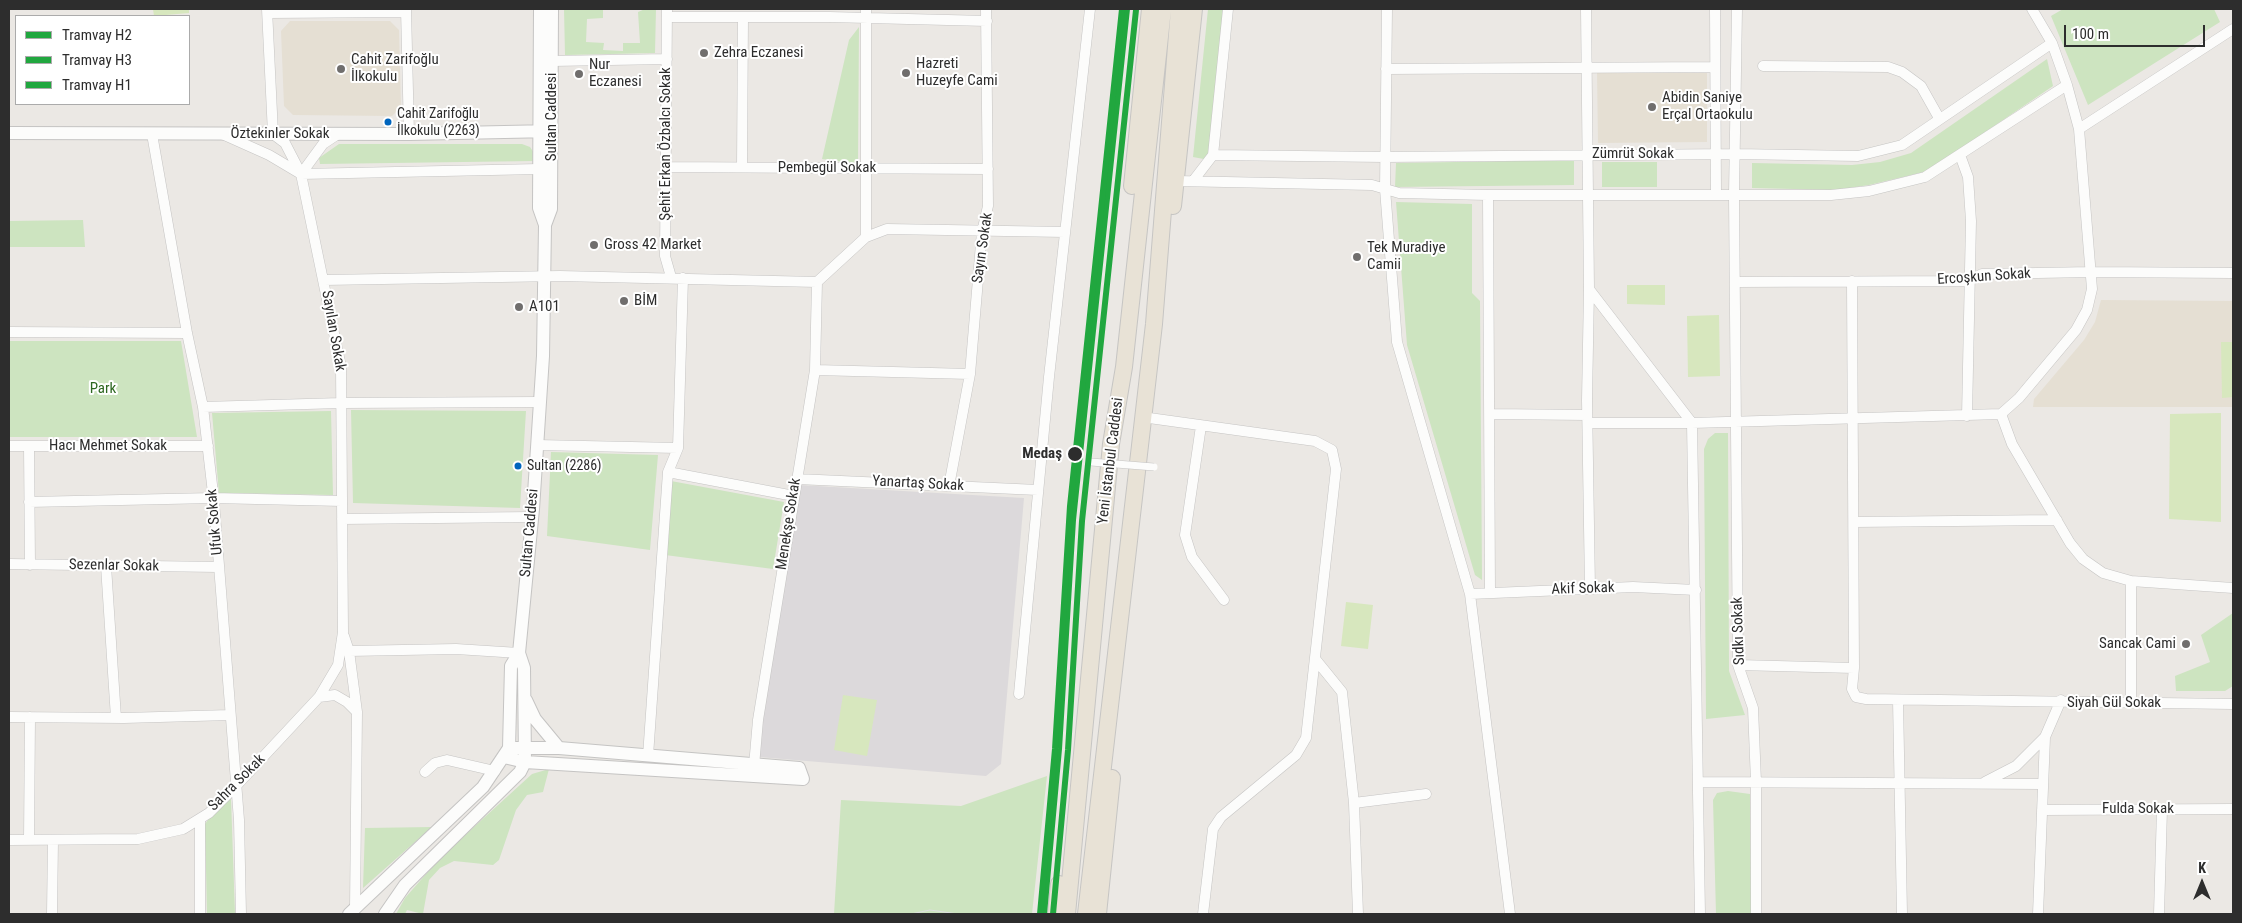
<!DOCTYPE html>
<meta charset="utf-8">
<style>
body{margin:0}
#map{position:relative;width:2242px;height:923px;overflow:hidden;background:#ebe8e4;font-family:"Roboto Condensed",sans-serif}
canvas{display:block}
.frame{position:absolute;inset:0;border:10px solid #2d2d2d;pointer-events:none}
.legend{position:absolute;left:15px;top:15px;width:175px;height:90px;box-sizing:border-box;background:#fff;border:1px solid #ababab;margin:0;padding:6px 9px;list-style:none;font-size:15px;color:#2d2d2d}
.legend li{display:flex;align-items:center;gap:10px;height:25px}
.legend b{width:25px;border:1px solid #ababab}
.north{position:absolute;left:2177px;top:858px;width:50px;height:50px;-webkit-text-stroke:4px #fff;paint-order:stroke;rotate:0deg;font-size:14px;font-weight:700;line-height:20px;text-align:center;color:#2d2d2d}
.north::after{content:'';display:block;margin:auto;width:18px;height:22px;background:#2d2d2d;clip-path:polygon(50% 0,100% 100%,50% 72%,0 100%)}
.scale{position:absolute;left:2064px;top:25px;width:141px;height:22px;box-sizing:border-box;border:2px solid #2d2d2d;border-top:0;padding-left:6px;font-size:15px;line-height:18px;white-space:nowrap;color:#2d2d2d;-webkit-text-stroke:4px #fff;paint-order:stroke}
</style>
<div id="map">
<canvas width="2242" height="923"></canvas>
<div class="frame"></div>
<ul class="legend">
<li><b style="height:6px;background:#21a73f"></b>Tramvay H2</li>
<li><b style="height:6px;background:#21a73f"></b>Tramvay H3</li>
<li><b style="height:6px;background:#21a73f"></b>Tramvay H1</li>
</ul>
<div class="north">K</div>
<div class="scale">100 m</div>
</div>
<script>
const ctx = document.querySelector('canvas').getContext('2d');
ctx.lineJoin = 'round';
function fillPath(path, color) {
  ctx.fillStyle = color;
  ctx.fill(path, 'evenodd');
}
function poly(rows) {
  const path = new Path2D();
  for (const r of rows) {
    path.moveTo(r[0], r[1]);
    for (let i = 2; i < r.length; i += 2) path.lineTo(r[i], r[i + 1]);
  }
  return path;
}
function stroke(path, color, width, dash) {
  ctx.strokeStyle = color;
  ctx.lineWidth = width;
  ctx.lineCap = dash ? 'butt' : 'round';
  ctx.setLineDash(dash || []);
  ctx.stroke(path);
}
function label(font, color, halo, rows, align = 'center') {
  ctx.font = font + ' "Roboto Condensed",sans-serif';
  ctx.lineWidth = 4;
  ctx.setLineDash([]);
  ctx.textBaseline = 'middle';
  ctx.strokeStyle = halo;
  ctx.fillStyle = color;
  for (const [text, x, y, turn = 0] of rows) {
    ctx.save();
    ctx.translate(x, y);
    ctx.rotate((+turn || 0) * Math.PI / 180);
    ctx.textAlign = isNaN(turn) ? turn : align;
    if (halo) ctx.strokeText(text, 0, 0);
    ctx.fillText(text, 0, 0);
    ctx.restore();
  }
}
fillPath(poly([
 [799,485,1024,498,1001,764,986,776,759,757,760,734]
]), '#dcd9db');
fillPath(poly([
 [290,21,390,21,399,30,401,107,392,116,293,115,284,106,281,31],
 [1597,72,1707,73,1707,142,1598,143],
 [2101,300,2233,301,2233,407,2033,407,2034,399,2084,340,2095,322]
]), '#e5dfd3');
fillPath(poly([
 [564,9,603,9,603,18,587,19,586,42,604,43,603,50,623,51,623,43,640,43,638,12,645,9,656,9,655,53,565,55],
 [1208,9,1224,9,1209,160,1193,157],
 [2063,9,2214,9,2220,22,2088,105,2051,16],
 [859,27,858,164,822,159,849,40],
 [2047,59,2053,86,1928,171,1869,185,1836,190,1752,188,1752,163,1852,165,1880,162,1911,153],
 [339,144,522,144,530,147,534,153,535,161,320,164,319,158],
 [1574,160,1574,185,1395,187,1396,163],
 [1602,162,1657,162,1657,187,1602,187],
 [1396,202,1472,204,1472,293,1480,301,1482,580,1475,575,1407,345],
 [83,220,85,247,9,247,9,221],
 [9,341,181,341,197,437,9,437],
 [351,410,526,411,520,508,353,503],
 [331,411,333,495,219,493,212,413],
 [1715,433,1728,433,1729,671,1745,715,1706,719,1704,449,1708,439],
 [551,452,658,455,650,550,547,536],
 [671,481,784,502,773,569,665,555],
 [2233,613,2233,686,2225,691,2176,691,2175,676,2210,662,2201,635],
 [549,769,543,792,527,795,516,810,499,860,493,865,454,861,440,868,429,880,423,914,407,910,405,914,396,914,405,898,441,857,532,774],
 [1047,776,1032,914,834,914,841,800,961,806],
 [1728,791,1750,794,1751,914,1716,914,1713,800,1717,793],
 [231,799,235,914,207,914,205,824,215,810],
 [432,827,363,888,365,828]
]), '#cde4c0');
fillPath(poly([
 [153,9,189,9,189,13,154,16],
 [1627,285,1665,285,1665,305,1627,304],
 [1719,315,1720,376,1688,377,1687,316],
 [2221,342,2233,342,2233,397,2222,398],
 [2221,413,2221,522,2169,519,2170,414],
 [1346,602,1373,605,1368,649,1341,646],
 [843,695,877,700,867,756,834,750]
]), '#d7e7be');
const minor = poly([
 [406,9,409,134],
 [667,9,665,256,671,277],
 [866,9,866,237],
 [1387,9,1385,189,1397,342,1470,594,1510,914],
 [1586,9,1589,289,1692,423,1700,914],
 [1715,9,1716,195],
 [1737,9,1734,195,1738,665,1753,708,1756,782,1756,914],
 [268,13,406,12],
 [667,17,829,17,987,21],
 [552,61,667,59],
 [1763,66,1888,67,1902,72,1921,86,1939,118],
 [1386,69,1715,67],
 [2079,129,2233,29],
 [152,134,187,333,203,407,214,502,239,820,241,914],
 [222,134,269,155,301,174,323,144,338,134],
 [1213,155,1228,9],
 [1960,155,1968,177,1971,221,1967,416],
 [666,167,988,169],
 [742,167,743,17],
 [301,174,539,169],
 [1176,181,1372,185,1399,193,1488,195,1831,195,1869,191,1925,177,2067,85],
 [1193,181,1213,155,1385,157,1735,154,1858,156,1902,145,2052,43],
 [1488,195,1490,593],
 [324,280,560,276,817,282,866,237,887,229,1065,232],
 [1852,281,1854,668,1852,689,1856,697,1866,699,2233,704],
 [1735,282,1969,281,1982,274,2092,272,2233,273],
 [1589,289,1587,400,1590,589],
 [9,332,187,333],
 [815,370,970,374],
 [203,407,341,403,540,402],
 [1490,414,1587,415],
 [2001,414,2012,444,2070,543,2083,559,2103,573,2131,581,2233,588],
 [1142,417,1315,441,1332,450,1336,469,1306,738,1296,755,1221,817,1213,829,1203,914],
 [1588,423,1692,423,2001,414,2019,398,2076,330,2087,310,2092,289,2079,129,2067,85,2052,43,2032,9],
 [1201,426,1185,535,1192,557,1224,600],
 [537,445,678,448],
 [9,446,208,446],
 [29,446,30,565],
 [668,472,794,496],
 [797,479,1038,490],
 [949,486,970,374,982,232,988,206,986,9],
 [29,502,213,498,342,501],
 [342,519,532,517],
 [1854,522,2057,520],
 [9,564,218,567],
 [106,566,116,718],
 [1470,594,1633,587,1696,590],
 [344,636,349,651,357,712,355,909],
 [349,651,456,649,519,653],
 [1316,660,1342,692,1354,803,1358,914],
 [1738,665,1854,668],
 [1019,694,1049,377,1090,9],
 [319,697,335,695,347,702,357,712],
 [1898,700,1902,914],
 [2131,703,2131,581],
 [9,717,124,718,230,715],
 [648,756,668,472,678,448,683,278],
 [754,766,758,720,815,370,817,282],
 [425,772,435,763,447,760,495,771],
 [1699,782,2043,784],
 [1985,782,2016,766,2045,737],
 [1354,803,1426,794],
 [2042,810,2233,809],
 [200,819,200,914],
 [9,840,138,839,183,829,209,813,235,787,319,697,338,665,343,632,341,367,301,174,285,143,273,134,267,9],
 [29,840,30,717],
 [52,914,53,840],
 [2038,914,2045,737,2061,700],
 [2159,914,2162,809]
]);
const tertiary = poly([
 [540,9,539,208,545,225],
 [9,133,409,134,552,131],
 [526,700,535,719,559,748],
 [509,748,511,666,519,653,533,509,543,356,545,225,551,209,552,9],
 [504,757,525,762,524,668,519,653],
 [349,914,483,787,509,748,559,748,799,768,803,779,525,762,520,772,405,885,385,914]
]);
const trunk = poly([
 [1132,186,1150,9],
 [1173,206,1194,9],
 [1056,914,1059,884],
 [1067,914,1111,444,1124,367,1163,9],
 [1086,914,1154,324,1179,9],
 [1098,914,1112,778]
]);
stroke(minor, '#c5c4c3', 11);
stroke(tertiary, '#c5c4c3', 14);
stroke(trunk, '#c6c5c3', 18);
stroke(minor, '#fcfcfb', 10);
stroke(tertiary, '#fcfcfb', 12);
stroke(trunk, '#e8e2d6', 16);
stroke(poly([
 [911,914,930,910,958,914]
]), '#dfdfe1', 1);
const pedestrianBridge = poly([
 [1091,462,1154,467]
]);
stroke(pedestrianBridge, '#c5c4c3', 8, []);
stroke(pedestrianBridge, '#fcfcfb', 7);
stroke(poly([
 [1044,914,1059,749,1073,520,1127,9]
]), '#21a73f', 6);
stroke(poly([
 [1053,914,1068,750,1082,521,1136,10]
]), '#21a73f', 6);
stroke(poly([
 [1040,914,1055,749,1070,506,1122,9]
]), '#21a73f', 6);
for (const [x, y, r, color] of [
 [704,53,5,"#706e6d"],
 [341,69,5,"#706e6d"],
 [906,73,5,"#706e6d"],
 [579,74,5,"#706e6d"],
 [1652,107,5,"#706e6d"],
 [388,122,4.5,"#0065bd"],
 [594,245,5,"#706e6d"],
 [1357,257,5,"#706e6d"],
 [624,301,5,"#706e6d"],
 [519,307,5,"#706e6d"],
 [1075,454,8,"#2d2d2d"],
 [518,466,4.5,"#0065bd"],
 [2186,644,5,"#706e6d"]
]) {
  const dot = new Path2D();
  dot.arc(x, y, r, 0, 2 * Math.PI);
  ctx.fillStyle = color;
  ctx.fill(dot);
  stroke(dot, '#fff', 2);
}
label('14px', '#2d2d2d', '#fff', [
 ["Cahit Zarifoğlu",397,114],
 ["İlkokulu (2263)",397,131],
 ["Sultan (2286)",527,466]
], 'left');
label('15px', '#2d2d2d', '#fff', [
 ["Zehra Eczanesi",714,53],
 ["Cahit Zarifoğlu",351,60],
 ["İlkokulu",351,77],
 ["Hazreti",916,64],
 ["Huzeyfe Cami",916,81],
 ["Nur",589,65],
 ["Eczanesi",589,82],
 ["Abidin Saniye",1662,98],
 ["Erçal Ortaokulu",1662,115],
 ["Gross 42 Market",604,245],
 ["Tek Muradiye",1367,248],
 ["Camii",1367,265],
 ["BİM",634,301],
 ["A101",529,307],
 ["Sancak Cami",2176,644,"right"]
], 'left');
label('15px', '#2d2d2d', '#fff', [
 ["Sultan Caddesi",552,117,-90],
 ["Öztekinler Sokak",280,134],
 ["Şehit Erkan Özbalcı Sokak",666,144,-90],
 ["Zümrüt Sokak",1633,154],
 ["Pembegül Sokak",827,168],
 ["Sayın Sokak",983,248,-82],
 ["Ercoşkun Sokak",1984,277,-4],
 ["Sayılan Sokak",333,331,80],
 ["Hacı Mehmet Sokak",108,446],
 ["Yeni İstanbul Caddesi",1111,461,-83],
 ["Yanartaş Sokak",918,484,3],
 ["Ufuk Sokak",215,522,-95],
 ["Menekşe Sokak",789,524,-81],
 ["Sultan Caddesi",530,533,-85],
 ["Sezenlar Sokak",114,566,1],
 ["Akif Sokak",1583,589,-2],
 ["Sıdkı Sokak",1739,631,-92],
 ["Siyah Gül Sokak",2114,703],
 ["Sahra Sokak",237,783,-45],
 ["Fulda Sokak",2138,809]
]);
label('15px', '#2d6720', '#fff', [
 ["Park",103,389]
]);
label('bold 15px', '#2d2d2d', '#fff', [
 ["Medaş",1062,454]
], 'right');
</script>
